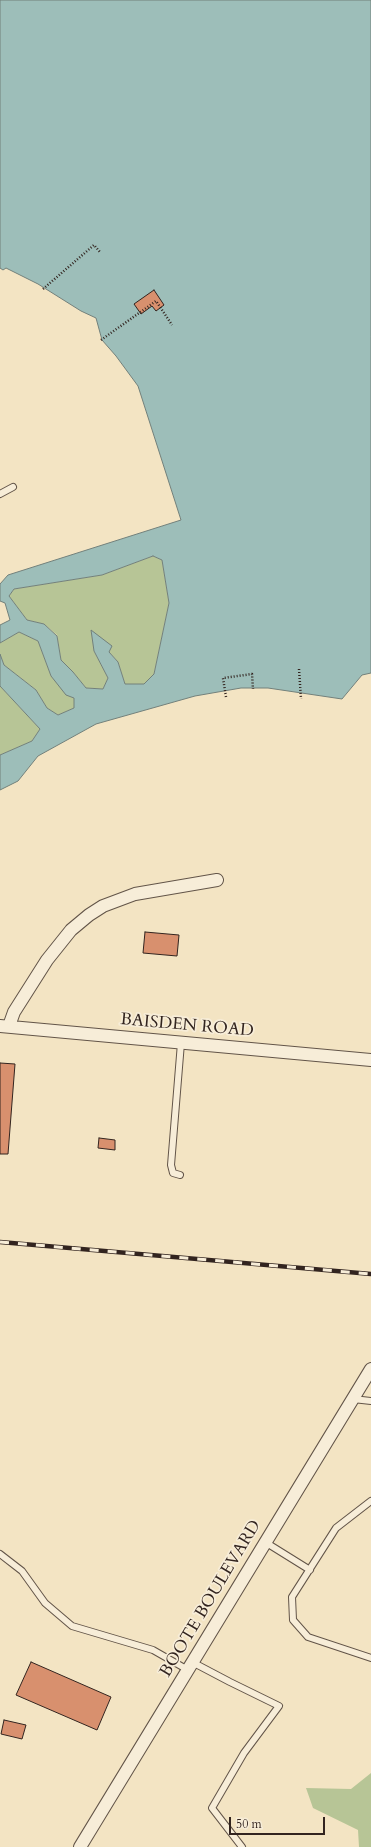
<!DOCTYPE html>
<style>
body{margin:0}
#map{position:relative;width:371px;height:1847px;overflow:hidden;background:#f3e4c3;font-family:Cardo,serif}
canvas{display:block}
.scale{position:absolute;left:229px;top:1817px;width:96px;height:18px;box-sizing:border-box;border:2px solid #32241f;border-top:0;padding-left:5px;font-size:12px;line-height:14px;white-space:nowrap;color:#32241f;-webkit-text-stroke:3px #f7edd8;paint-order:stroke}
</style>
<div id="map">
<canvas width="371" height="1847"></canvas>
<div class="scale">50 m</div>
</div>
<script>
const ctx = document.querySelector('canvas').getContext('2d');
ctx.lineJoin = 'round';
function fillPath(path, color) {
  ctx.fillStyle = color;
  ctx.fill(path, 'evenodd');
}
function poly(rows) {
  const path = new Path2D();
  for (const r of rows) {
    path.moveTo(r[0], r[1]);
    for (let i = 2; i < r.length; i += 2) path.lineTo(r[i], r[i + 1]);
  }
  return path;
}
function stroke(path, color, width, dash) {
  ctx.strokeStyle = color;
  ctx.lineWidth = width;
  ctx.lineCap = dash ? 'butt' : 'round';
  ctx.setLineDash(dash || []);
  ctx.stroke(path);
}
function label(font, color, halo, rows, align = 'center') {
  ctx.font = font + ' Cardo,serif';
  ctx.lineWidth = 3.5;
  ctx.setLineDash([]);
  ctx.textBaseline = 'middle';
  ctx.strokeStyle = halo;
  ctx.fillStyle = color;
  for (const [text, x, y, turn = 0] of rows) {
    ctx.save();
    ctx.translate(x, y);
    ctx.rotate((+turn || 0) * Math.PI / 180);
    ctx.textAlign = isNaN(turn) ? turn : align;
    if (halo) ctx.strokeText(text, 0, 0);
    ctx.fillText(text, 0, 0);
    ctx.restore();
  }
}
fillPath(poly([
 [153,556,162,560,169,603,154,674,144,684,125,684,118,662,109,652,94,651,108,678,103,689,86,688,73,672,61,660,57,635,44,624,27,620,9,596,14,589,102,575],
 [19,632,38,641,51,676,74,698,74,708,58,715,47,708,36,690,4,665,0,654,0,643],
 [0,686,40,729,32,741,0,755],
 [371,1773,371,1847,359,1847,358,1830,313,1808,306,1788,351,1789]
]), '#b7c596');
const water = poly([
 [0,0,371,0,371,673,362,675,342,699,268,688,241,688,195,696,96,724,38,756,18,781,0,790,0,755,32,741,40,729,0,686,0,654,4,665,36,690,47,708,58,715,74,708,74,698,66,695,51,676,38,641,19,632,0,643,0,625,10,620,5,603,0,601,0,584,8,575,181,520,138,386,116,356,102,340,96,318,81,311,38,284,6,268,3,270,0,268,0,0],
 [153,556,162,560,169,603,154,674,144,684,125,684,118,662,109,652,112,646,91,630,94,651,108,678,103,689,86,688,73,672,61,660,57,636,44,624,27,620,9,596,14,589,102,575,153,556]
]);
fillPath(water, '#9dbeb9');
stroke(water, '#72807b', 1);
const building = poly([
 [154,290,164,305,156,311,152,306,141,314,134,304,154,290],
 [145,932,179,935,177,956,143,953,145,932],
 [0,1063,15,1064,8,1154,0,1154,0,1063],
 [99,1138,115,1140,115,1150,98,1148,99,1138],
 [31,1662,111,1697,97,1730,16,1695,31,1662],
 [4,1720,26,1725,22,1739,1,1734,4,1720]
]);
fillPath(building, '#d8906e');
stroke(building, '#32241f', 1);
const service = poly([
 [0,494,13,487],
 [180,1175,173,1173,171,1165,181,1043],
 [353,1399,371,1401],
 [371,1501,336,1528,292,1597,293,1620,308,1637,371,1658],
 [265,1542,310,1570],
 [0,1554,22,1571,45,1603,72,1626,153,1650,188,1670],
 [192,1662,230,1682,279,1706,244,1753,212,1808,242,1847]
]);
const minor = poly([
 [0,1026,371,1060],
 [9,1026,14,1012,47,960,71,930,89,915,103,906,135,894,217,880],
 [80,1847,371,1369]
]);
stroke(service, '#625448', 8);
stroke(minor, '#625448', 14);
stroke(poly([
 [43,289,94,245,100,252],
 [101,340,156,301,172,325],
 [299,669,301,699],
 [226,697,223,678,252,674,253,689]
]), '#32241f', 2.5, [1, 2]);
stroke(service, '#f7edd8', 6);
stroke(minor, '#f7edd8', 12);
const rail = poly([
 [0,1242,371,1274]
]);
stroke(rail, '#32241f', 4.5);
stroke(rail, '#f7edd8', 3, [9]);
label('17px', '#32241f', '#f7edd8', [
 ["BAISDEN ROAD",187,1026,5],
 ["BOOTE BOULEVARD",211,1599,-59]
]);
</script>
